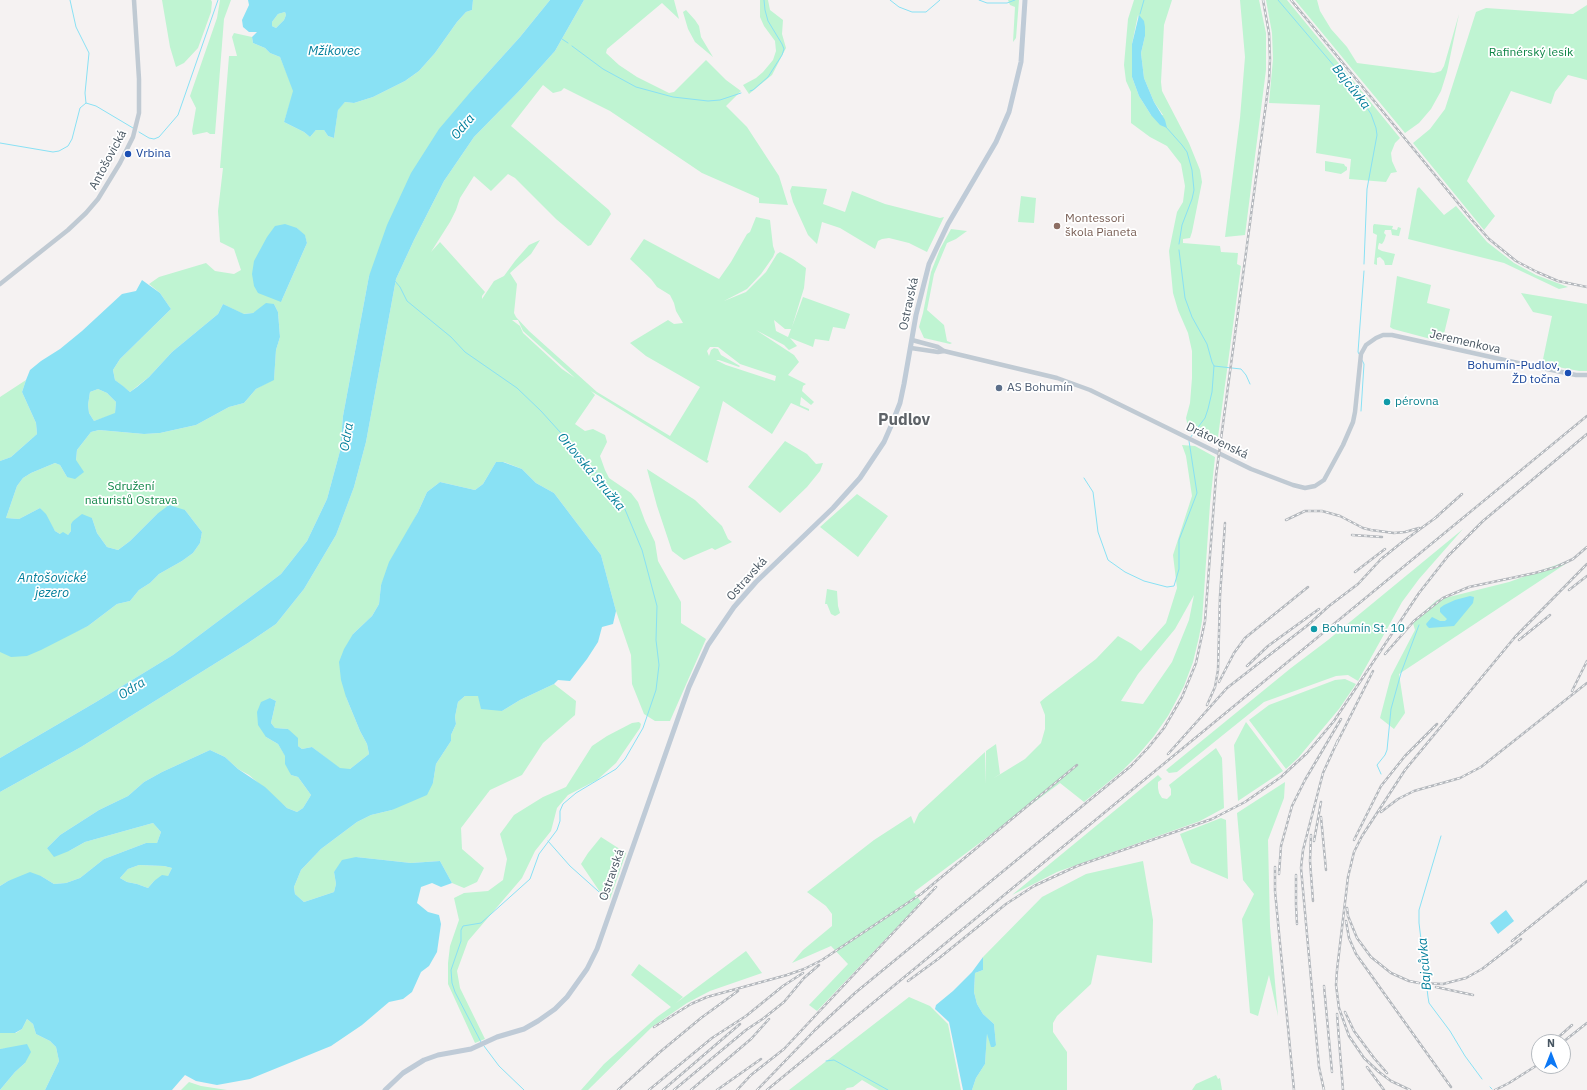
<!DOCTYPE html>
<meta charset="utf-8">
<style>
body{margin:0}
#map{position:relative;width:1587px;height:1090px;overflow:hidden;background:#f5f2f2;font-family:"IBM Plex Sans",sans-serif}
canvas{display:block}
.north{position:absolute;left:1531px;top:1034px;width:40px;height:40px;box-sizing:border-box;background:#fff;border:1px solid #b6bbc0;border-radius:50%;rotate:0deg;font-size:11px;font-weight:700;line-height:16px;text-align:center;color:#485662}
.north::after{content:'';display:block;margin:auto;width:14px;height:18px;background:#0c78f5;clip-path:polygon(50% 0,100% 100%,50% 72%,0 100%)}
</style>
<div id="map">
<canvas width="1587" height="1090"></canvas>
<div class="north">N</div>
</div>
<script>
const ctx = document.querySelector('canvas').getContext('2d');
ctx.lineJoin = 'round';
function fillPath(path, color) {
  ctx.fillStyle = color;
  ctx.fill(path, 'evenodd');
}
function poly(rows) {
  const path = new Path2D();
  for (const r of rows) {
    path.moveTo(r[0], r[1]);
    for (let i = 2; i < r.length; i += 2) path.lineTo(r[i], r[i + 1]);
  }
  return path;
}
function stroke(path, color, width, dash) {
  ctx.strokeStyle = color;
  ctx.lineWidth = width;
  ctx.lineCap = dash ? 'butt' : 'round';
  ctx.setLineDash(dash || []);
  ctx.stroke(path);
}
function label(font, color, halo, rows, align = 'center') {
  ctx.font = font + ' "IBM Plex Sans",sans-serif';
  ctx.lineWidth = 3.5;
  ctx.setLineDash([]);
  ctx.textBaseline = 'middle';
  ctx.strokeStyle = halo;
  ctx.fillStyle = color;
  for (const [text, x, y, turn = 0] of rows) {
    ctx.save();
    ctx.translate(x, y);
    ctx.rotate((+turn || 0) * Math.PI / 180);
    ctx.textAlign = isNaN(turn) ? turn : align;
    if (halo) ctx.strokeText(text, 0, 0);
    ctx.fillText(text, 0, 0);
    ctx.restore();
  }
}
fillPath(poly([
 [162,0,211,0,212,2,211,12,198,48,184,63,176,67,170,47],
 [220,0,231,0,224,19,215,134,210,134,207,132,193,135,192,131,196,108,190,96,217,18],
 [473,0,550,0,520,37,473,89,369,276,343,416,340,451,327,499,307,541,281,574,173,655,96,702,0,758,0,652,75,632,88,626,117,604,130,601,139,590,150,583,159,574,182,561,193,553,200,543,202,532,185,510,157,514,130,541,118,550,107,547,97,533,92,518,71,524,71,531,68,535,60,534,55,531,40,508,19,519,6,518,17,486,23,478,31,473,55,463,60,465,67,477,76,460,77,450,91,432,99,430,144,434,160,433,196,425,229,407,244,403,256,389,274,379,276,350,280,337,278,312,274,304,253,313,243,314,223,304,218,314,172,352,149,377,130,392,115,380,113,370,120,359,171,309,160,293,149,284,159,277,206,263,215,271,234,274,241,270,234,249,220,242,218,211,223,168,220,168,229,56,237,56,232,37,234,33,252,37,253,43,265,48,270,53,280,57,294,91,284,122,304,132,310,137,316,130,324,130,328,136,334,138,338,109,345,102,354,103,373,97,405,81,419,71,435,53,457,22,466,12,472,10],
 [297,228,305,236,307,243,281,302],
 [584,0,674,0,679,19,662,3,607,49,606,53,619,65,637,77,669,93,674,92,706,60,726,80,741,91,726,106,747,127,779,176,788,205,759,203,759,198,702,173,610,111,564,88,561,91,553,93,543,85,511,126,609,210,611,214,591,245,588,246,556,219,515,178,508,174,491,191,474,176,460,198,456,210,450,222,431,252,440,242,485,292,482,296,482,299,494,281,504,276,515,261,529,245,540,240,531,254,510,273,517,284,514,313,516,317,529,331,597,392,670,436,700,387,646,356,630,343,668,320,674,324,683,323,676,311,674,303,670,295,657,287,651,279,630,259,644,239,719,279,731,262,747,234,750,232,756,217,770,220,773,246,775,252,773,257,761,274,747,289,724,301,746,292,766,272,777,254,780,252,793,259,806,268,804,288,792,327,803,297,850,314,845,329,833,327,829,341,815,339,813,347,790,338,797,346,789,350,784,345,756,330,794,355,799,362,788,375,806,384,803,386,802,391,814,402,811,405,801,397,800,405,809,409,809,411,791,403,772,434,723,401,707,460,709,461,707,463,591,391,595,395,575,424,585,431,593,429,605,435,607,442,600,456,605,470,609,478,631,493,638,502,645,521,655,542,658,561,681,602,681,623,706,639,670,721,655,721,644,714,632,684,631,655,616,611,601,555,554,493,536,483,522,469,504,462,496,462,483,484,475,490,440,482,427,492,418,512,381,585,379,604,372,616,353,634,346,697,360,731,367,744,369,754,350,769,340,769,312,747,302,749,298,746,288,729,275,728,271,723,276,701,270,698,266,737,278,744,286,757,291,775,298,777,311,795,303,808,297,812,287,808,249,775,238,769,225,757,210,750,162,772,144,782,128,796,99,810,60,835,47,848,69,851,85,842,153,823,161,832,157,843,146,843,104,859,80,878,66,883,54,884,41,876,8,881,0,886,0,792,81,747,248,643,276,624,304,589,336,535,354,487,366,442,396,279,414,240,444,181,474,137,520,90,555,51],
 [512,320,518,320,523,331,575,378,562,369,523,333,520,326],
 [774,320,785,329,791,329,788,337,776,331],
 [710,347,718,347,740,364,776,376,775,381,726,365,716,360,719,360,739,367,740,366,721,355,718,349,714,348,711,350,709,356,707,351],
 [760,0,768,0,770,10,783,20,782,34,786,48,772,75,749,94,743,85,756,78,763,72,773,60,776,51,775,41,764,26,760,17],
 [1008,0,1019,0,1016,38,1013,42,1015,7,1010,5],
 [1134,0,1172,0,1164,25,1161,82,1162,91,1189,143,1200,170,1202,182,1192,232,1190,238,1183,239,1183,243,1220,246,1221,252,1238,253,1237,264,1241,266,1218,437,1209,438,1188,427,1186,418,1190,403,1192,378,1192,351,1188,333,1178,310,1173,293,1169,251,1177,212,1183,202,1185,186,1181,164,1167,146,1150,137,1131,123,1131,92,1126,81,1124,65,1128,19],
 [1138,15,1145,36,1141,53,1144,78,1154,102,1163,115,1151,115,1139,96,1132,77,1132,44],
 [1240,0,1259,0,1266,33,1266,70,1245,235,1225,237,1240,118,1245,57],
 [1266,0,1287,0,1400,138,1395,143,1391,153,1392,161,1397,172,1391,173,1386,182,1349,179,1351,159,1316,153,1320,105,1269,103,1273,59,1272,33],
 [1295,0,1317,0,1320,11,1331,29,1347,47,1357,63,1434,73,1441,71,1444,66,1459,14,1447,72,1441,91,1431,109,1419,123,1405,133],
 [1587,5,1587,80,1568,75,1555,92,1551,104,1511,91,1467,181,1495,216,1484,230,1413,143,1430,129,1445,109,1476,12,1486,8,1573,14],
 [686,10,695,20,699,26,701,37,713,57,695,42,688,29,683,12],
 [285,12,286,15,284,20,276,28,272,26,272,22,278,14],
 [1325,161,1344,164,1345,166,1347,167,1347,170,1341,174,1325,171],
 [792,186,827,189,823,204,845,212,852,191,885,204,940,218,944,217,927,252,909,243,889,238,882,239,878,241,875,249,840,228,822,222,817,244,808,235,793,202,790,191],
 [1419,187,1444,215,1456,206,1487,242,1514,263,1536,275,1568,287,1559,289,1504,263,1408,239,1417,189],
 [1021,196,1036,198,1034,223,1018,222],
 [1374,224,1393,226,1392,229,1397,230,1398,227,1401,228,1399,236,1392,235,1391,230,1385,230,1384,233,1386,235,1384,241,1382,244,1379,243,1378,247,1378,249,1382,251,1395,254,1392,265,1385,265,1384,261,1380,257,1377,258,1377,265,1374,264,1377,235,1373,233,1373,226],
 [951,229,967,231,956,239,947,243,934,274,927,310,944,325,947,341,952,343,950,344,924,338,919,327,923,313,931,272,940,249],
 [1397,276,1431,285,1427,303,1450,309,1442,342,1393,329,1390,327],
 [1521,293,1587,304,1587,371,1579,371,1542,364,1552,316,1533,312],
 [26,380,22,392,36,423,37,434,11,457,0,461,0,397],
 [98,389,107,393,116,402,115,414,94,421,89,413,88,405,90,392],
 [785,441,807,454,816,464,823,463,820,471,807,487,780,513,748,487],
 [1182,445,1195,446,1215,457,1210,504,1202,621,1199,637,1193,662,1184,686,1168,716,1154,736,1138,755,1122,771,1084,802,1060,783,914,892,921,902,817,1011,809,1005,848,964,831,946,792,963,803,950,832,926,832,914,826,906,807,892,874,840,911,816,914,824,919,813,985,752,986,784,986,751,996,744,1000,774,994,778,1025,759,1041,743,1045,729,1045,715,1040,702,1046,697,1096,659,1118,636,1132,644,1141,651,1166,623,1177,588,1173,555,1192,496,1186,456],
 [1194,595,1189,620,1172,662,1143,704,1121,701,1138,674,1175,629],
 [647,469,695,500,722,526,728,539,732,542,715,550,712,548,684,560,672,551,657,506],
 [857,494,888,516,858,557,820,527],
 [1463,529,1419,579,1402,602,1358,681,1348,675,1336,676,1264,702,1177,772,1169,773,1166,770,1291,668,1328,640],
 [1573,559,1399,674,1405,713,1394,729,1380,718,1391,676,1415,630,1413,623,1417,618,1437,600,1509,582],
 [827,589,837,591,838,606,840,613,837,615,835,616,831,614,827,604,825,604],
 [1345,679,1356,684,1339,709,1298,758,1286,769,1249,720,1269,705,1335,680],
 [554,684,576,701,575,715,543,743,522,775,490,790,461,828,462,849,484,868,477,882,464,888,452,883,440,861,411,863,356,857,334,872,336,884,334,892,304,902,295,894,294,887,301,870,321,849,357,822,371,815,392,810,433,783,436,764,451,741,451,735,456,724,455,717,458,702,465,696,478,696,502,711,520,700],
 [639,722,641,724,640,728,616,763,597,780,568,795,557,808,551,831,535,851,522,878,468,941,457,971,460,988,485,1039,475,1043,448,984,448,963,450,946,459,920,454,898,464,893,488,891,503,880,507,859,500,834,514,815,543,797,566,787,592,746,607,736,632,723],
 [1246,722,1283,771,1238,801,1234,745],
 [1216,748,1222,758,1224,808,1200,821,1057,872,1012,895,1158,775,1162,779,1158,782,1158,788,1159,793,1162,798,1167,799,1171,795,1171,789,1169,785],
 [1285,782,1284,798,1268,840,1270,926,1278,1016,1269,975,1258,1016,1250,1013,1242,919,1254,894,1243,880,1237,813],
 [1221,818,1226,820,1228,879,1191,863,1180,834],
 [601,837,626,853,610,899,600,892,581,864,588,853],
 [1143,861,1153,920,1152,963,1097,955,1091,984,1057,1016,1053,1023,1053,1032,1067,1052,1067,1090,972,1090,976,1078,985,1064,987,1033,990,1042,996,1045,994,1024,983,1014,977,1004,974,992,975,973,983,970,983,957,1042,897,1086,874],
 [139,865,164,866,172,868,168,876,154,881,148,888,137,884,127,882,120,878,128,869],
 [746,951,762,973,710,991,687,1003,652,1027,588,1090,581,1090,604,1064,657,1017,671,1007,631,975,639,964,683,997,676,1003],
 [909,997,930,1006,948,1024,961,1090,879,1090,862,1080,853,1087,847,1088,845,1090,789,1090],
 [27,1019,33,1024,36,1034,50,1041,56,1047,59,1061,45,1090,0,1090,15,1072,25,1063,12,1048,0,1049,0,1033,16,1033,22,1029],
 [1216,1075,1218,1079,1220,1078,1222,1090,1192,1090,1196,1084],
 [189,1082,201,1086,227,1090,181,1090]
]), '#bff4d2');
fillPath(poly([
 [248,0,473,0,472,10,466,12,457,22,435,53,419,71,405,81,373,97,354,103,345,102,338,110,334,138,328,136,324,130,316,130,310,137,304,132,284,122,293,91,280,57,270,53,265,48,253,43,252,37,257,32,249,32,243,27,242,20,249,5],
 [285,12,286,15,284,20,276,28,272,26,272,22,278,14],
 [550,0,584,0,555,51,520,90,474,137,444,181,414,240,396,279,366,442,354,487,336,535,304,589,276,624,248,643,81,747,0,792,0,758,96,702,173,655,281,574,307,541,327,499,340,451,343,416,369,276,387,225,411,173,439,129,473,89,520,37],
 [1139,15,1144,21,1145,27,1145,36,1141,53,1144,78,1154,102,1165,120,1167,128,1160,125,1151,115,1139,96,1132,77,1132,44],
 [285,224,297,228,305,235,307,243,281,302,258,293,254,286,252,274,254,261,267,237,275,226],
 [142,280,160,293,171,309,120,359,113,370,115,380,123,386,130,392,137,387,149,377,172,352,218,314,223,304,244,314,253,313,266,303,274,304,278,312,280,337,276,350,274,380,256,389,244,403,229,407,196,425,160,433,144,434,99,430,91,432,77,450,76,460,84,472,75,479,67,477,60,465,55,463,31,473,23,478,17,486,6,518,19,519,40,508,46,514,55,531,60,534,63,532,68,535,71,531,71,524,73,521,82,514,92,518,97,533,107,547,118,550,130,541,157,514,169,505,185,510,202,532,200,543,193,553,182,561,159,574,150,583,139,590,130,601,117,604,88,626,41,650,27,656,11,657,0,652,0,461,11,457,37,434,36,423,22,392,26,380,30,370,41,361,60,349,82,331,122,294,136,291],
 [98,389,107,393,116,402,115,413,94,421,89,413,88,405,90,392],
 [496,462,503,462,522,469,536,483,554,493,601,555,616,611,613,624,602,627,598,642,587,659,570,681,558,680,554,684,520,700,502,711,481,709,478,696,465,696,458,702,455,717,456,724,451,735,451,741,436,764,433,783,427,795,392,810,371,815,357,822,321,849,301,870,294,887,295,894,304,902,334,892,336,884,334,872,342,860,356,857,411,863,440,861,452,883,441,887,432,883,421,887,417,903,428,912,439,915,441,924,437,952,429,966,421,972,412,992,403,999,389,1002,362,1025,331,1046,250,1079,217,1085,196,1081,185,1075,172,1090,45,1090,59,1061,56,1047,50,1041,36,1034,33,1024,27,1019,22,1029,15,1033,0,1033,0,886,8,881,30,872,41,876,54,884,66,883,80,878,104,859,146,843,157,843,161,832,153,823,85,842,69,851,54,857,47,848,60,835,99,810,128,796,144,782,162,772,210,750,225,757,238,769,265,787,287,808,297,812,303,808,311,795,298,777,291,775,285,764,285,756,278,744,266,737,258,725,257,712,261,702,270,698,276,701,271,723,275,728,288,729,298,738,298,746,302,749,312,747,340,768,350,769,369,754,367,744,360,731,346,697,341,680,339,662,344,649,353,634,372,616,379,604,381,585,389,562,418,512,427,492,440,482,475,490,483,484],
 [139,865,164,866,172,868,168,876,162,875,154,881,148,888,137,884,127,882,120,878,128,869],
 [1470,596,1474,597,1473,603,1454,626,1429,628,1427,626,1426,624,1432,617,1440,621,1445,621,1447,619,1440,612,1440,608,1444,605,1455,600],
 [1506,910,1514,921,1498,934,1490,923],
 [983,957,983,970,975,973,974,992,977,1004,983,1014,994,1024,996,1045,994,1047,991,1047,987,1034,985,1064,976,1078,972,1090,963,1090,949,1022,935,1009,936,1005,953,991,972,972],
 [27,1044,31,1052,25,1063,15,1072,0,1090,0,1049]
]), '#89e1f4');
stroke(poly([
 [70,0,76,27,89,53,85,93,86,103],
 [890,0,899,7,912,12,926,12,940,0],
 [979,0,987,3,1007,3,1015,0],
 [1278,0,1358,94,1371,114,1376,128,1377,135,1367,189,1364,264],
 [1140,14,1144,0],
 [562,39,568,43],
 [572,46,603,69,636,87,673,97,708,101,720,100,741,93],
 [750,91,753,90,768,77,782,55,784,49,782,44,768,21,765,10,764,0],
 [1166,127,1182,145,1187,152,1192,170,1194,190,1192,199,1182,225,1179,244],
 [139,132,149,138,154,139,159,137,178,115,218,0],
 [0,143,53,152,59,151,68,146,72,139,80,108,86,103,96,106,133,128],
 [1179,250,1185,298,1192,317,1207,344,1212,362,1214,366,1241,369,1246,375,1250,384],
 [395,281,400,287,407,301,451,337,465,352,517,388,541,411,588,463,624,507,642,550,657,606,656,640,659,665,656,690,643,728,625,759,616,769,576,793,563,804,560,811,560,821,557,830,539,854,530,879,481,923,463,926,461,930,461,941,451,970,452,983,455,992,481,1042],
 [1359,354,1358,352,1364,271],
 [1361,411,1364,364,1362,360],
 [1190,438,1205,418,1208,409,1212,392,1214,366],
 [1084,478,1093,492,1098,532,1108,560,1125,572,1144,581,1167,587,1174,586,1179,569,1179,540,1197,493,1189,441],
 [1381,774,1377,765,1385,755,1387,750,1391,709,1401,673,1419,625],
 [1441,836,1419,910,1419,923,1428,997,1429,1003,1450,1031,1465,1056,1482,1079],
 [548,841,570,866,607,899],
 [484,1046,499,1066,524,1090],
 [826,1061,834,1060,888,1090],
 [1490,1087,1492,1089]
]), '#89e1f4', 1);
stroke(poly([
 [0,284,68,230,86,213,98,199,120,163,133,137,139,113,139,79,134,0],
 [912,340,938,347,944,351,1057,378,1090,390,1251,469,1293,485,1305,488,1315,486,1324,480,1343,445,1353,422,1355,412,1361,354,1366,345,1376,338,1383,335,1392,335,1518,363,1576,375,1587,375],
 [911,348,938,352,944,351]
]), '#c0cad3', 4.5);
stroke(poly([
 [385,1090,403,1073,424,1060,438,1055,471,1049,497,1037,524,1029,538,1021,555,1009,567,997,587,969,597,949,689,687,708,645,734,607,756,582,833,508,860,478,884,442,891,426,900,403,904,384,916,315,929,264,948,224,996,142,1009,112,1021,62,1025,0]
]), '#bfcbd7', 5);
const rail = poly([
 [1291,0,1472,220,1489,239,1516,261,1537,272,1558,281,1587,287],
 [1434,519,1462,494],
 [1286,520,1305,511,1322,511,1340,516,1363,528,1371,530,1394,533,1405,532,1419,528],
 [1352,535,1382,537],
 [1380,560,1401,543,1438,516],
 [1355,572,1385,549],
 [1569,590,1587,576],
 [1519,640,1550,615],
 [1385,654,1414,621,1443,598,1469,587,1535,573,1556,567,1573,559,1587,547],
 [1247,666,1268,646,1319,609],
 [1219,682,1234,653,1245,638,1308,587],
 [1572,691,1587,661],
 [1207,705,1215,687,1218,670,1220,596,1225,523],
 [1336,745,1373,671],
 [1168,754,1227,688,1308,625,1329,606,1358,584,1383,557],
 [1381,812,1398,799,1414,791,1460,778,1481,767,1587,683],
 [1321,817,1326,870],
 [1311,835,1310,861,1313,901],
 [1354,840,1381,786,1405,756,1437,724],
 [1314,841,1321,802],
 [1275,867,1275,891,1294,1090],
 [1279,874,1281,846,1292,806,1305,780,1341,719],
 [1296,875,1296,905,1297,924],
 [1347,908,1348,916,1357,938,1371,957,1391,973,1409,981,1419,983,1443,984,1466,978,1482,969,1521,939],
 [1346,921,1349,938,1356,954,1451,1087],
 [1512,941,1587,881],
 [908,981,938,959,1006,904,1034,886,1077,866,1212,819,1245,802,1281,777,1307,753,1334,721,1419,593,1448,556,1483,521,1587,434],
 [1324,986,1332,1072],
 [1436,987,1473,995],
 [1345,1012,1354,1031,1374,1058,1387,1073],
 [1337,1014,1343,1090],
 [654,1027,691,1004,707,997,787,975,804,969,822,960,921,894,1077,765],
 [1553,1042,1572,1025],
 [1563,1042,1587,1023],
 [1367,1067,1384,1090],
 [618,1090,660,1052,701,1018,738,991],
 [649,1090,712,1038,746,1016,783,986,803,973],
 [663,1090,740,1024],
 [674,1090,746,1030,764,1018,784,1002,804,978,819,965],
 [691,1090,751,1039,769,1019],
 [717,1090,761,1059],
 [737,1090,751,1075,784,1049,936,887],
 [757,1090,815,1030,855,993,1131,766,1148,748,1164,728,1182,697,1196,663,1205,621,1216,476,1269,81,1270,59,1269,33,1263,0],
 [767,1090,1587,416],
 [1324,1090,1319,1067,1301,868,1303,850,1323,773,1338,740],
 [1410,1090,1391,1081,1379,1072,1364,1058,1349,1036,1339,1008,1336,985,1337,970,1348,877,1354,852,1362,836,1405,770,1429,741,1515,637,1587,564],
 [1495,1090,1509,1083,1539,1064]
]);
stroke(rail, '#b4b8bd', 2.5);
stroke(rail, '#fff', 1, [3]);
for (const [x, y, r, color] of [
 [128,154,4,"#1a4fb4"],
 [1057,226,4,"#8d6e63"],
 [1568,373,4,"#1a4fb4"],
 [999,388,4,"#5c6f8a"],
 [1387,402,4,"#0f9aa8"],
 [1314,629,4,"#0f9aa8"]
]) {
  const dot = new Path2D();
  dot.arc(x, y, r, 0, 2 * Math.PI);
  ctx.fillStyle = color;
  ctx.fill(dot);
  stroke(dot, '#fff', 1.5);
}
label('12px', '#108648', '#fff', [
 ["Rafinérský lesík",1531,53],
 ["Sdružení",131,487],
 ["naturistů Ostrava",131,501]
]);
label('12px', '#164399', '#fff', [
 ["Vrbina",136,154],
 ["Bohumín-Pudlov,",1560,366,"right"],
 ["ŽD točna",1560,380,"right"]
], 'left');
label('12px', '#485662', '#fff', [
 ["Antošovická",108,160,-62],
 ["Ostravská",909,304,-78],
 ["Jeremenkova",1465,342,13],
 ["Drátovenská",1217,441,26],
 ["Ostravská",747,579,-48],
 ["Ostravská",612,875,-71]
]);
label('12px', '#785e54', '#fff', [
 ["Montessori",1065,219],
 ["škola Pianeta",1065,233]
], 'left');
label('12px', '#4e5e75', '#fff', [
 ["AS Bohumín",1007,388]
], 'left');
label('12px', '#0d838f', '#fff', [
 ["pérovna",1395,402],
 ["Bohumín St. 10",1322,629]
], 'left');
label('italic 13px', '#037f9b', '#fff', [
 ["Mžíkovec",334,51],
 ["Bajcůvka",1351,87,52],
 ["Odra",463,127,-50],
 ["Odra",347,437,-80],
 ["Orlovská Stružka",591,472,50],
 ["Antošovické",52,578],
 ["jezero",52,593],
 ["Odra",132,689,-32],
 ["Bajcůvka",1425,964,-95]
]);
label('bold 16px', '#5e6368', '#fff', [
 ["Pudlov",904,420]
]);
</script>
